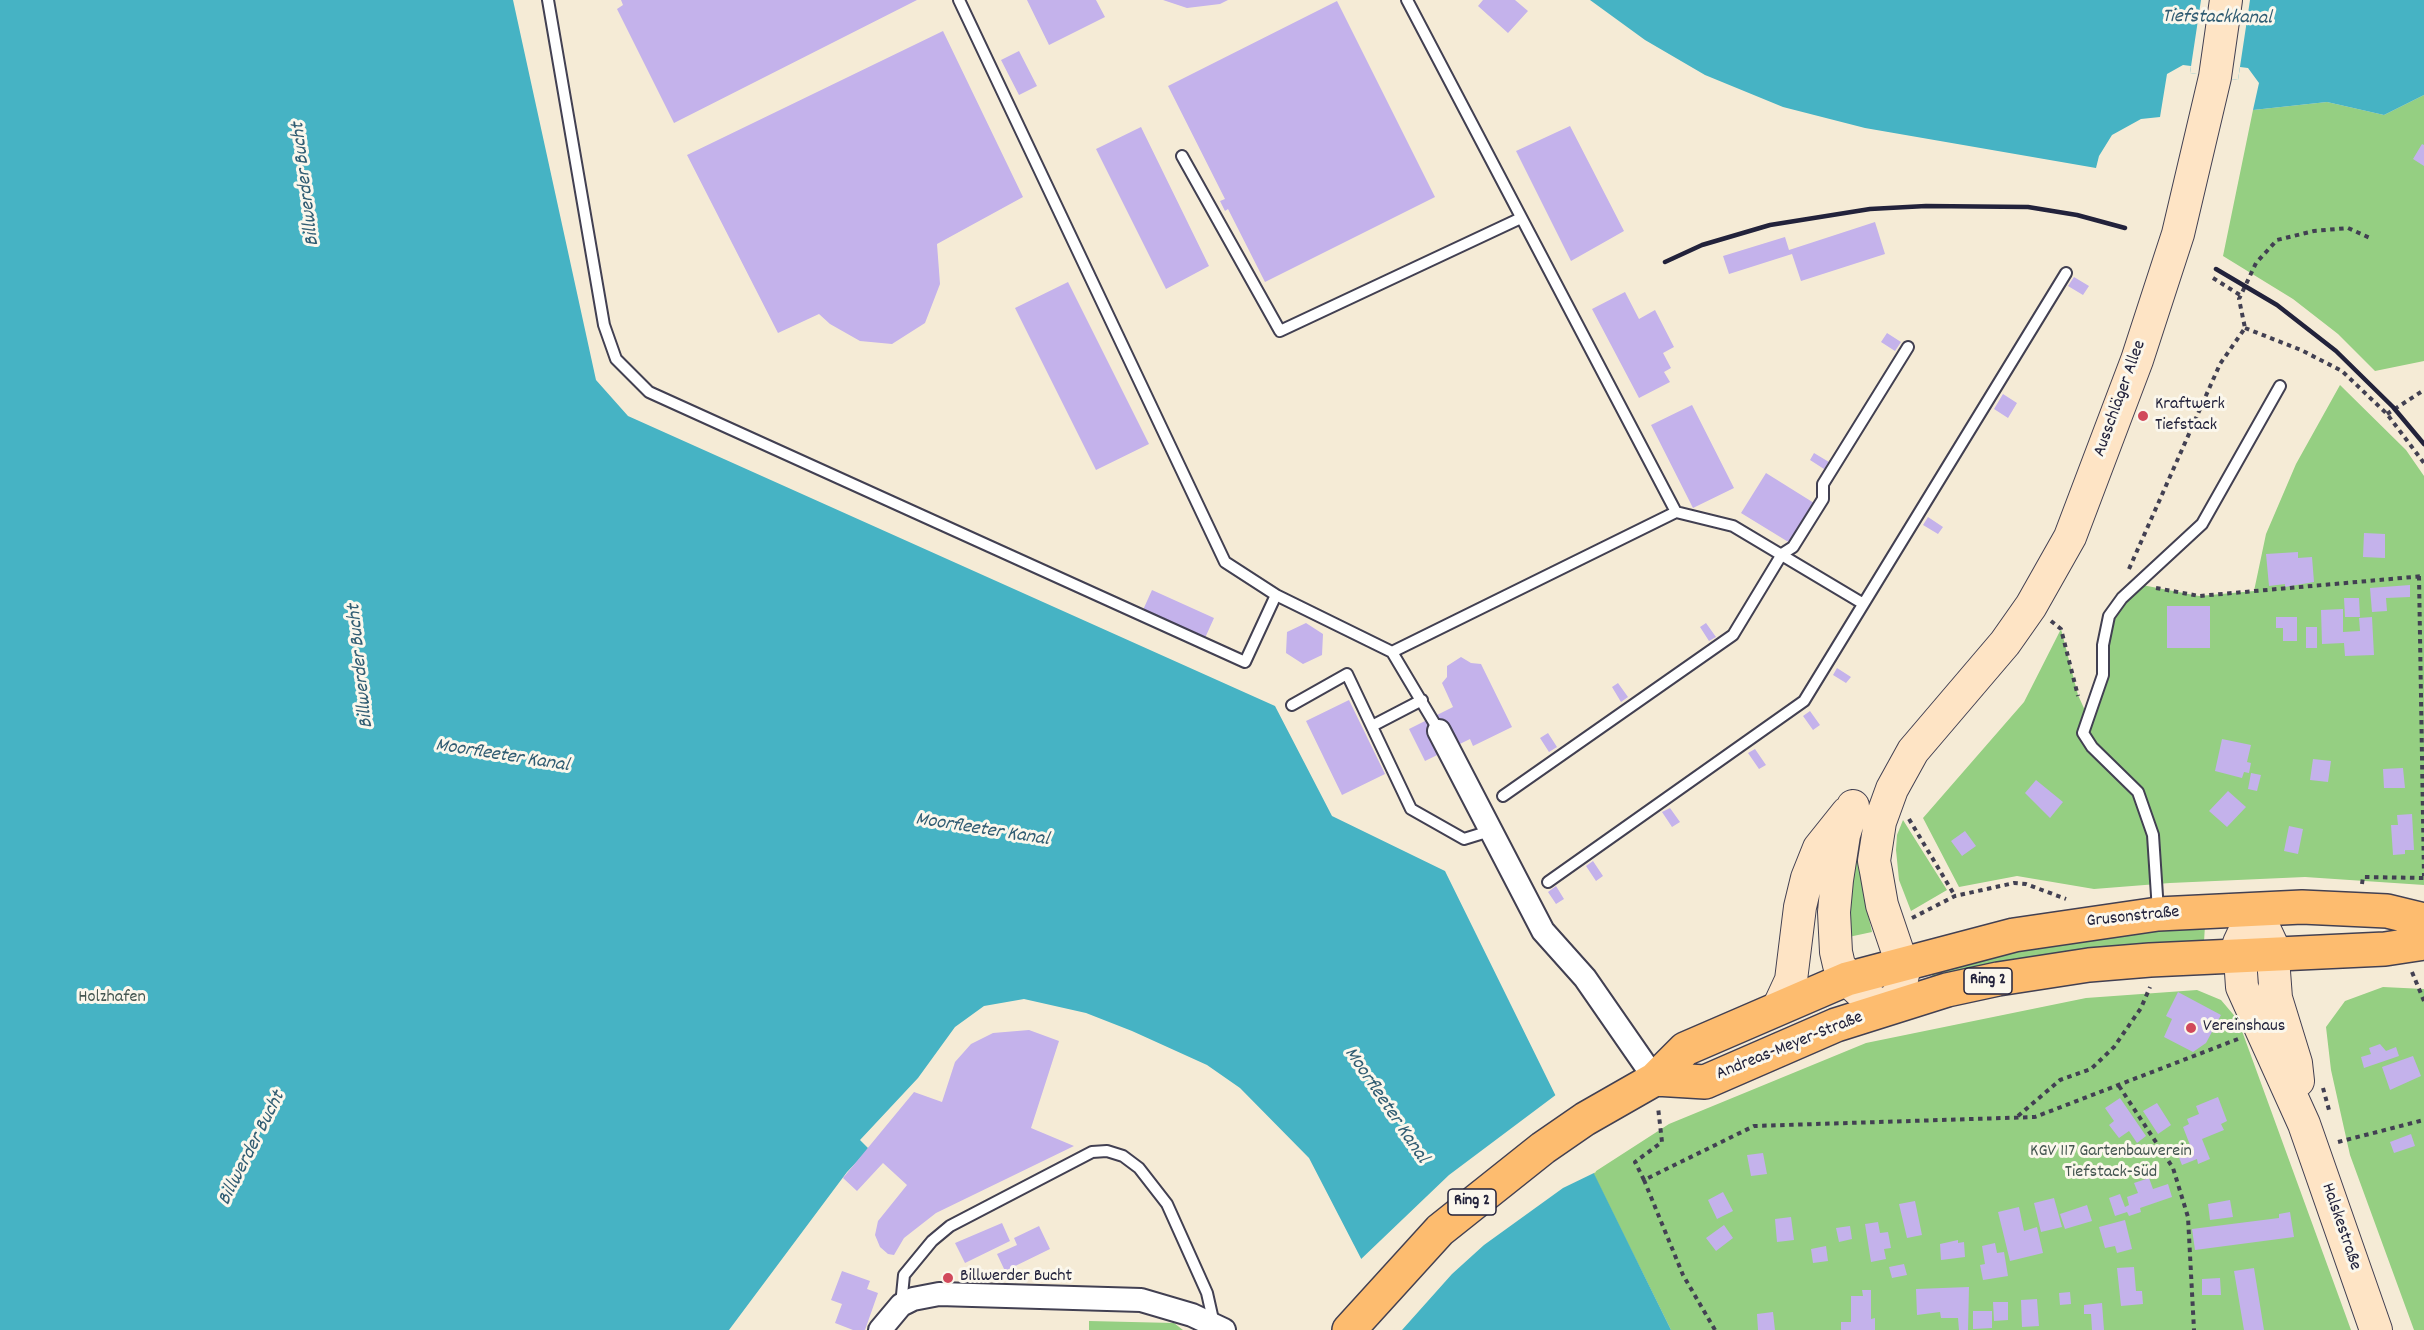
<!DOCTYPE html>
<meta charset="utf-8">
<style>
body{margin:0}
canvas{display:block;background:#f5ebd6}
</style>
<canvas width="2424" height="1330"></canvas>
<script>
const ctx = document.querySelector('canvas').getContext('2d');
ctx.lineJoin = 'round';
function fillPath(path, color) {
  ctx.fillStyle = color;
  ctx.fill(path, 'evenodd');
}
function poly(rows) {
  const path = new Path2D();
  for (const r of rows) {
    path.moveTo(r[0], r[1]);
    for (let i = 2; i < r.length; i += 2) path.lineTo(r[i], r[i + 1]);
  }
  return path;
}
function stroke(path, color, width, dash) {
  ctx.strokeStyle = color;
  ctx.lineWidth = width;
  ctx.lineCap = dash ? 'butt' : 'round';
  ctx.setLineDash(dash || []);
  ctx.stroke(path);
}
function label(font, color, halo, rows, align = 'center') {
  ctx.font = font + ' Dekko,sans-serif';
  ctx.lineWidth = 6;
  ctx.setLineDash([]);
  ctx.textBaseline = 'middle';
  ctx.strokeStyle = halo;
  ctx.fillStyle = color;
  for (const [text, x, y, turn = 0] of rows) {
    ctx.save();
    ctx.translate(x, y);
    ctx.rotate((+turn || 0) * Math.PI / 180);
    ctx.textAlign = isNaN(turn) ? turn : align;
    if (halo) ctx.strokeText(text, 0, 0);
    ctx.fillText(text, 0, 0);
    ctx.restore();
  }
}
fillPath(poly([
 [2424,95,2424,361,2375,371,2338,334,2293,299,2223,256,2253,110,2327,102,2384,115],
 [2340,385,2406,450,2424,476,2424,885,2305,877,2170,883,2094,889,2017,876,1959,887,1923,818,2024,702,2061,629,2078,695,2087,715,2103,675,2109,616,2137,584,2199,596,2254,591,2266,534,2296,464],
 [1875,805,1865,840,1865,901,1872,932,1844,938,1858,836],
 [1903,820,1947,890,1911,911,1899,880,1896,850,1897,835],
 [2205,925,2204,942,2029,960,1932,977,1932,968,2081,937],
 [2383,987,2424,989,2424,1330,2414,1330,2350,1155,2331,1070,2326,1027,2345,1001],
 [2197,990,2221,1000,2238,1020,2351,1330,1671,1330,1593,1173,1669,1124,1866,1043,2086,998],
 [1089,1321,1174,1323,1183,1330,1089,1330]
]), '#95cf82');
fillPath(poly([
 [0,0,513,0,596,380,628,416,1275,706,1332,816,1445,871,1671,1330,1398,1330,1309,1158,1240,1088,1207,1065,1132,1031,1086,1013,1024,999,984,1006,955,1027,918,1078,860,1140,869,1149,847,1172,729,1330,0,1330],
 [1590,0,2424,0,2424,95,2384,115,2327,102,2253,110,2259,83,2248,68,2240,67,2238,80,2190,73,2191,66,2183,65,2167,74,2160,117,2141,119,2112,135,2099,156,2096,168,1865,128,1783,107,1705,75,1645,40]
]), '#46b3c4');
fillPath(poly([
 [2201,0,2250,0,2238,80,2190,73],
 [1557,1094,1596,1172,1563,1188,1484,1245,1452,1274,1402,1330,1395,1330,1358,1262,1449,1175]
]), '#f5ebd6');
fillPath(poly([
 [621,0,917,0,674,123,617,9,623,5],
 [1027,0,1096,0,1105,17,1049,45],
 [1163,0,1228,0,1220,4,1187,8],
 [1483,0,1515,0,1528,11,1508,33,1478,6],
 [1337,1,1435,197,1265,282,1228,209,1225,211,1220,201,1225,199,1168,86],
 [943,31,1023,197,937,244,940,284,925,323,892,344,860,341,830,324,819,314,778,333,687,155],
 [1019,51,1037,86,1019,95,1001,60],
 [1570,126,1624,231,1571,261,1516,151],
 [1141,127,1209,266,1166,289,1096,149],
 [2422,144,2424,145,2424,166,2413,159],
 [1875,222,1885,254,1801,281,1792,254,1729,274,1723,256,1785,237,1789,250],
 [2074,277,2089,286,2083,295,2068,286],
 [1068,282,1149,444,1096,470,1015,308],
 [1625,292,1639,319,1655,310,1674,347,1663,353,1671,368,1664,372,1670,382,1639,398,1592,309],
 [1887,333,1901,342,1895,351,1881,342],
 [2003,394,2017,403,2008,418,1994,409],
 [1692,405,1734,488,1693,508,1651,425],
 [1814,453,1829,462,1824,469,1810,460],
 [1766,473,1814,503,1790,543,1741,513],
 [1928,517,1943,527,1938,534,1923,525],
 [2364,533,2385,534,2385,558,2363,557],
 [2298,552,2298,558,2312,557,2314,582,2285,587,2285,584,2269,586,2266,554],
 [2410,585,2410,597,2386,598,2387,611,2372,612,2370,588],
 [1152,590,1214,618,1205,638,1143,610],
 [2344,598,2359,598,2360,617,2345,617],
 [2167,606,2210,606,2210,648,2167,648],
 [2343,609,2343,632,2360,631,2359,618,2372,617,2374,655,2345,656,2344,643,2322,644,2321,610],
 [2276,617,2297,617,2297,641,2283,641,2283,628,2276,628],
 [1306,623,1323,634,1322,655,1303,664,1286,653,1287,632],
 [1706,623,1716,637,1709,641,1700,627],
 [2306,627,2317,627,2317,648,2306,648],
 [1461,657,1471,663,1481,664,1512,727,1473,746,1470,739,1425,761,1409,729,1453,707,1442,683,1447,677,1447,666],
 [1837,668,1851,677,1846,683,1833,675],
 [1618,683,1628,697,1621,702,1612,687],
 [1349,700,1385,774,1342,795,1306,721],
 [1810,711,1820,725,1813,730,1803,716],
 [1548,733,1557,747,1549,752,1540,738],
 [2222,739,2251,745,2247,762,2251,763,2249,773,2244,772,2242,778,2215,771],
 [1755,749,1766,765,1759,769,1748,753],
 [2313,759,2331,761,2328,782,2310,780],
 [2403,768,2405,788,2384,788,2383,769],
 [2251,773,2261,775,2257,791,2248,789],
 [2036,780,2063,802,2050,818,2025,793],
 [2228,791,2246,807,2227,827,2209,811],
 [1670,808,1680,822,1672,827,1662,812],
 [2412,814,2414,850,2405,850,2405,854,2393,855,2391,825,2398,825,2397,815],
 [2289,826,2303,829,2298,854,2284,851],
 [1965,831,1976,846,1962,856,1951,841],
 [1593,861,1603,876,1596,881,1586,866],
 [1556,886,1564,899,1556,904,1548,892],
 [2178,992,2221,1015,2206,1043,2193,1052,2164,1037,2172,1019,2166,1016],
 [1029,1030,1059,1041,1031,1128,1074,1146,936,1213,904,1238,894,1255,888,1254,880,1247,875,1235,878,1221,907,1185,883,1163,857,1191,843,1178,914,1092,942,1102,955,1062,971,1044,993,1033],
 [2380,1044,2386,1051,2396,1047,2399,1056,2364,1068,2361,1057,2371,1054,2369,1048],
 [2413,1056,2421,1076,2390,1090,2382,1067],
 [2218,1097,2227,1121,2221,1124,2224,1130,2202,1139,2210,1159,2198,1164,2197,1159,2182,1165,2176,1150,2190,1145,2183,1127,2189,1124,2187,1119,2199,1114,2196,1106],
 [2120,1098,2146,1136,2137,1143,2129,1131,2119,1138,2109,1125,2114,1121,2105,1108],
 [2157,1103,2171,1125,2158,1134,2143,1111],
 [2411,1134,2415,1146,2394,1153,2390,1142],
 [1763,1153,1767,1174,1751,1176,1747,1155],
 [2149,1178,2153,1189,2168,1184,2172,1197,2140,1208,2141,1212,2129,1216,2127,1212,2115,1216,2109,1198,2120,1194,2125,1207,2129,1205,2127,1197,2138,1193,2134,1183],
 [1723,1192,1733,1211,1717,1219,1708,1200],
 [2054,1198,2062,1227,2041,1232,2034,1203],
 [2230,1200,2233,1217,2210,1220,2208,1204],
 [1915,1201,1922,1235,1907,1238,1899,1204],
 [2087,1205,2092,1221,2065,1229,2060,1214],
 [2019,1207,2024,1231,2037,1227,2043,1253,2010,1261,1998,1212],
 [2290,1212,2294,1237,2195,1250,2192,1229,2279,1218,2279,1214],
 [1791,1217,1794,1240,1777,1242,1775,1219],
 [2125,1220,2132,1249,2117,1253,2115,1246,2105,1248,2099,1227],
 [1878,1222,1880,1233,1888,1232,1891,1248,1884,1249,1886,1259,1871,1262,1865,1224],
 [1002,1223,1010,1241,965,1263,955,1243],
 [1724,1225,1733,1238,1716,1251,1706,1238],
 [1039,1226,1050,1249,1005,1271,997,1254,1017,1245,1014,1238],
 [1850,1226,1852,1239,1839,1242,1836,1228],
 [1958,1240,1958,1243,1964,1242,1965,1257,1941,1260,1940,1244],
 [1995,1243,1997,1253,2004,1252,2008,1276,1983,1280,1980,1265,1985,1264,1982,1246],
 [1826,1246,1828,1261,1813,1263,1811,1249],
 [1904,1264,1907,1275,1892,1278,1889,1267],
 [2134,1267,2136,1291,2142,1291,2143,1304,2121,1306,2117,1268],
 [2254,1268,2264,1330,2244,1330,2234,1271],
 [842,1271,870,1281,867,1289,878,1293,865,1330,853,1330,835,1323,842,1304,831,1300],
 [2220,1278,2221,1295,2202,1295,2202,1279],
 [1969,1287,1968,1330,1959,1330,1958,1318,1941,1318,1940,1312,1917,1315,1916,1289],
 [1862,1290,1871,1290,1871,1319,1875,1318,1875,1330,1841,1330,1841,1322,1851,1322,1851,1296,1863,1296],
 [2070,1292,2071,1304,2060,1305,2059,1293],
 [2037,1299,2039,1326,2022,1327,2021,1300],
 [1993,1302,2008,1302,2008,1320,1994,1321],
 [2102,1303,2104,1330,2092,1330,2091,1314,2084,1314,2084,1305],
 [1973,1311,1992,1311,1992,1328,1973,1329],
 [1773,1312,1775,1330,1758,1330,1757,1314]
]), '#c4b2eb');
const lane = poly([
 [548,0,604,325,616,359,649,392,1245,662,1276,595,1392,652],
 [959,0,1225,562,1276,595],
 [1407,0,1676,512,1392,652,1439,731],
 [1182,156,1280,331,1521,218],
 [1676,512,1733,526,1862,603],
 [1292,705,1347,674,1411,809,1464,839,1490,831],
 [1372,726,1422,700],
 [1503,796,1733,635,1782,554,1793,547,1823,499,1823,484,1908,347],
 [1548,882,1804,701,2066,273],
 [2158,911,2153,835,2138,792,2092,747,2083,733,2103,675,2103,645,2109,616,2122,598,2202,524,2280,386],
 [901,1305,904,1275,932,1241,950,1226,1092,1152,1107,1151,1123,1156,1139,1168,1167,1204,1207,1293,1214,1324]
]);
const street = poly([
 [1439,731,1543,931,1585,978,1655,1079],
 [880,1330,901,1305,913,1299,939,1294,1141,1300,1192,1315,1224,1330]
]);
const secondary = poly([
 [1853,806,1844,835,1837,880,1834,912,1836,952,1839,965,1853,985,1867,998,1888,1008,1899,993,1904,970,1882,905,1876,871,1874,861,1880,822,1892,789,1913,751,2005,643,2031,606,2070,537,2137,360,2178,234,2215,77,2226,0],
 [2255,909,2239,943,2242,987,2304,1124,2376,1330],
 [2255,909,2272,945,2276,998,2296,1063,2298,1081],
 [1779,1006,1791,980,1800,907,1807,878,1819,848,1847,813]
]);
const primary = poly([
 [1655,1079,1705,1082,1836,1025,1947,990,1998,979,2089,965,2150,960,2385,949,2424,943],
 [1349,1330,1440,1230,1543,1148,1585,1119,1655,1079,1685,1049,1847,979,2014,935,2158,914,2302,907,2387,911,2424,920]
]);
stroke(lane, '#424052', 14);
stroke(street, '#424052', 26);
stroke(secondary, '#424052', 34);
stroke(primary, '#424052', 36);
stroke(poly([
 [2213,278,2240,295],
 [2245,328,2301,350,2342,371,2387,414,2424,463],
 [2387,414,2424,390],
 [2129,569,2220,364,2245,328,2239,299,2256,263,2277,240,2314,231,2348,228,2370,238],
 [2419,576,2424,876],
 [2156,588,2199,596,2424,576],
 [2051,621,2061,629,2078,696],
 [1909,819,1955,896],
 [2362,884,2363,877,2424,878],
 [1912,918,1955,896,2014,883,2026,884,2066,899],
 [2412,972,2424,1001],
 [2119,1086,2173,1168,2188,1217,2194,1330],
 [2323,1088,2329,1110],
 [2018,1116,2060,1080,2091,1069,2114,1047,2141,1008,2150,987],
 [2338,1142,2424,1120],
 [1644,1180,1635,1162,1662,1142,1658,1107],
 [1715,1330,1683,1275,1644,1180,1754,1126,2035,1117,2238,1039]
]), '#424052', 4, [4.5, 4.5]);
stroke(lane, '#fff', 10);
stroke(street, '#fff', 22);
stroke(secondary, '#fee4c5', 32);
stroke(primary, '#fdbc6f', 33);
stroke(poly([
 [1665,262,1702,245,1770,225,1870,209,1926,206,2028,207,2077,215,2125,228],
 [2216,269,2277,305,2336,351,2393,407,2424,444]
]), '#22223b', 4.5);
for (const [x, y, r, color] of [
 [2143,416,6,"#d1495b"],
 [2191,1028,6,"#d1495b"],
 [948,1278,6,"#d1495b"]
]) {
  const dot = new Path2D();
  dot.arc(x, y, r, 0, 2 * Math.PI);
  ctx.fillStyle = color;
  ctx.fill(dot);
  stroke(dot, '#fbf7ec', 2);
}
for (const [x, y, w] of [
 [1988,981,48],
 [1472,1202,48]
]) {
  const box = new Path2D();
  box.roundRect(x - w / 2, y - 13, w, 26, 4.5);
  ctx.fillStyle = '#fbf7ec';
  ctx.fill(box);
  stroke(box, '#22223b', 1.5);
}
label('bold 16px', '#22223b', null, [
 ["Ring 2",1988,981],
 ["Ring 2",1472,1202]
]);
label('18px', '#22223b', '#fbf7ec', [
 ["Ausschläger Allee",2121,399,-70],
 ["Grusonstraße",2133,918,-6],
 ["Andreas-Meyer-Straße",1790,1047,-22],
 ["Halskestraße",2340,1227,71]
]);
label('18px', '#22223b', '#fbf7ec', [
 ["Kraftwerk",2155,406],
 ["Tiefstack",2155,427],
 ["Vereinshaus",2203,1028],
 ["Billwerder Bucht",960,1278]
], 'left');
label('18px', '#445650', '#fbf7ec', [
 ["Holzhafen",112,999],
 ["KGV 117 Gartenbauverein",2111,1153],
 ["Tiefstack-Süd",2111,1174]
]);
label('italic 20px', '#305c72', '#fbf7ec', [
 ["Tiefstackkanal",2217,19,1],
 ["Billwerder Bucht",307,184,-97],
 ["Billwerder Bucht",362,666,-96],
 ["Moorfleeter Kanal",502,757,9],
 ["Moorfleeter Kanal",982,831,9],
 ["Moorfleeter Kanal",1385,1106,56],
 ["Billwerder Bucht",253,1149,-63]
]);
</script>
